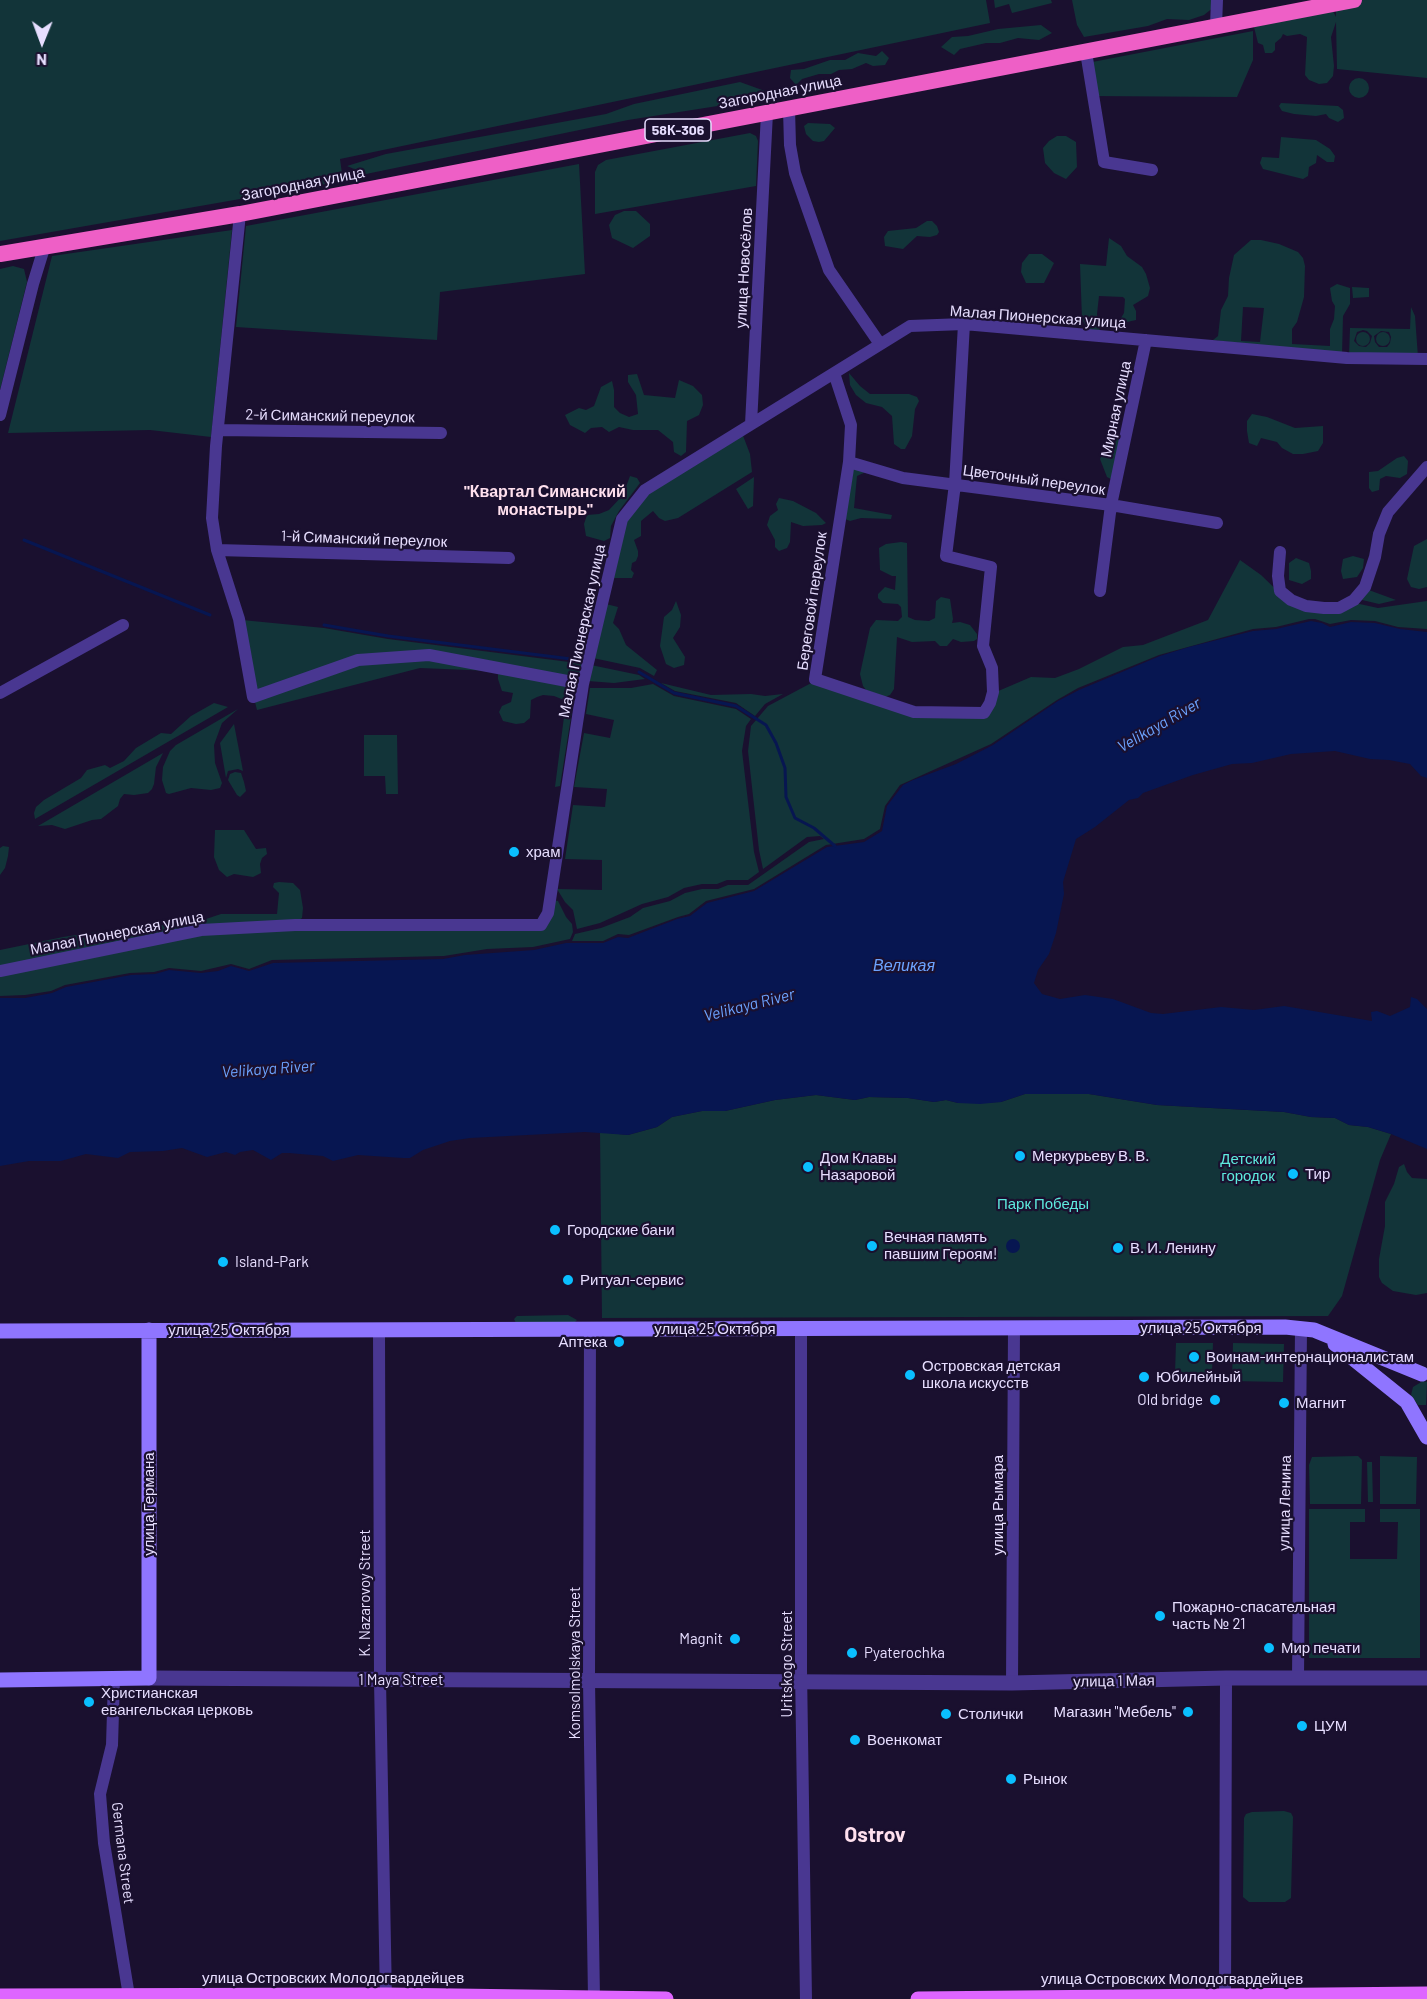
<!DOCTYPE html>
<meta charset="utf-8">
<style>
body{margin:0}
#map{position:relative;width:1427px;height:1999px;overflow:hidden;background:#1a102f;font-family:Barlow,sans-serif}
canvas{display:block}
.north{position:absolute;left:12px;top:12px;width:60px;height:60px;-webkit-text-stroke:4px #1a102f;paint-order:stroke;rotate:181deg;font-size:16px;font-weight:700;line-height:24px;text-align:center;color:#e7deff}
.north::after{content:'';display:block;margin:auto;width:21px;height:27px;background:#e7deff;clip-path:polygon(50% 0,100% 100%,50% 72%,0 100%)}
</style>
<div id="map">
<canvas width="1427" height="1999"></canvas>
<div class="north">N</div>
</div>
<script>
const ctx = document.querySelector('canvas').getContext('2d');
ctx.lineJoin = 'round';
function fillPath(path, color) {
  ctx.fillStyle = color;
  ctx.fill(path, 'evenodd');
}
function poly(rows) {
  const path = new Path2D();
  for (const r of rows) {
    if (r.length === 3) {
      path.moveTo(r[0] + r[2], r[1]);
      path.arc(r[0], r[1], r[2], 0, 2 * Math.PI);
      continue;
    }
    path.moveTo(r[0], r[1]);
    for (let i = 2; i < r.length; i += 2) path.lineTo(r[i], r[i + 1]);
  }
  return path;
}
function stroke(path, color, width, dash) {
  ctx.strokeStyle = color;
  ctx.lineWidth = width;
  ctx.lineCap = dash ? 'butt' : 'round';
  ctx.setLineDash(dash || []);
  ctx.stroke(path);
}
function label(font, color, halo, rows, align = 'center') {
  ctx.font = font + ' Barlow,sans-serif';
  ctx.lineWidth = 4.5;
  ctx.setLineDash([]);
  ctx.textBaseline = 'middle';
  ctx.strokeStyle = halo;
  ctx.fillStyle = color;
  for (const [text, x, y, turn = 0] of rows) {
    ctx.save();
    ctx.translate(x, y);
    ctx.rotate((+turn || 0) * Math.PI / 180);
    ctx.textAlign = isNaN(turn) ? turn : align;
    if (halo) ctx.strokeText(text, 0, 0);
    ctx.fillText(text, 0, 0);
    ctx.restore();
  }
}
fillPath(poly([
 [0,0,986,0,990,23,340,159,343,181,0,241],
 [994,0,1051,0,1052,3,1012,13,1009,4,995,8],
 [1072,0,1214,0,1214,7,1204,15,1189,20,1167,19,1148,26,1084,37,1077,25],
 [1363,0,1427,0,1427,78,1337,69,1336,22,1331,37,1334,66,1333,76,1327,83,1319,84,1309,80,1305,75,1307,37,1300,34,1287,36,1283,34,1281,38,1275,43,1275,50,1272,53,1265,53,1263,45,1258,43,1254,27,1333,11,1336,17,1336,5],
 [1041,25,1052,33,1039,40,1018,38,1000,43,986,43,960,49,954,55,941,47,952,37,968,36,998,29],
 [1253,31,1253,60,1237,97,1090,96,1082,64],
 [882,51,889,58,885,65,873,66,866,63,852,69,839,70,831,74,819,74,802,79,796,85,790,78,791,70,804,69,830,60,845,60,858,53,876,56],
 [1359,88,10],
 [740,82,765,91,724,105,628,120,366,174,347,166,386,154,606,114,634,104],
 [1281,103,1338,106,1343,110,1344,118,1338,122,1329,118,1326,114,1316,116,1294,114,1282,111,1279,106],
 [808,123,830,124,835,128,824,141,819,142,813,141,806,134,804,126],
 [750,133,756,136,758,141,756,186,595,214,595,172,598,165,606,160],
 [1057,136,1066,136,1076,142,1077,167,1066,179,1054,173,1045,163,1043,148,1049,141],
 [1281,137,1316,140,1330,149,1335,156,1334,162,1327,162,1317,155,1316,163,1309,167,1308,176,1303,179,1263,169,1260,163,1262,157,1279,158],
 [579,164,585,274,440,292,437,340,236,327,246,226],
 [624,211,636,211,650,224,650,236,633,248,612,238,609,225,615,215],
 [927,221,932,221,937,226,939,232,937,235,930,237,917,236,903,249,885,246,884,237,888,231,916,228],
 [232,230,211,437,150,430,8,433,52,256],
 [1109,238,1121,246,1127,256,1142,267,1146,274,1150,288,1148,296,1133,305,1136,311,1136,320,1127,322,1121,318,1124,313,1125,299,1123,297,1099,296,1097,314,1100,332,1088,330,1082,319,1080,264,1106,266],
 [1251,240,1261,240,1279,244,1298,252,1303,258,1305,266,1304,297,1297,322,1292,329,1292,344,1330,346,1330,329,1334,319,1335,306,1332,301,1330,288,1337,284,1350,288,1350,304,1343,316,1342,355,1213,340,1218,336,1221,310,1228,296,1229,278,1234,255],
 [1243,307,1264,308,1260,342,1241,341],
 [1029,254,1042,254,1054,263,1044,283,1026,283,1021,272,1022,263],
 [13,266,24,269,27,282,0,390,0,269],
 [1352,287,1369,288,1369,297,1353,298],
 [1411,307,1415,316,1418,357,1349,356,1350,328,1410,329],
 [1363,330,1367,331,1372,336,1370,343,1366,347,1359,346,1354,341,1357,332],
 [1381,331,1389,332,1391,337,1390,343,1387,347,1379,347,1375,342,1374,336],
 [1363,339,7],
 [1383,339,7],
 [849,373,860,386,870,394,909,394,917,397,919,401,915,409,912,436,905,449,901,449,894,444,892,416,882,407,866,403,856,395,850,385],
 [637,374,644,395,675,398,679,380,693,386,702,395,703,405,699,415,687,421,686,452,681,456,674,452,673,442,658,430,633,430,619,427,609,432,602,427,591,428,585,433,570,425,565,415,579,408,586,410,594,406,601,387,612,381,614,390,614,407,620,413,629,417,638,414,636,395,628,382,628,375],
 [1252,414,1267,417,1295,428,1323,426,1323,443,1318,451,1303,454,1293,454,1282,448,1277,442,1261,438,1257,446,1249,443,1247,431,1247,421],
 [742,433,750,454,752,472,678,518,665,521,659,518,653,511,641,521,641,536,634,540,638,551,638,556,636,561,632,563,631,570,634,573,632,578,612,578,626,521,649,491],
 [1119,435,1122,436,1111,479,1107,477,1100,459,1106,446],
 [1404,456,1408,461,1407,474,1400,478,1386,476,1380,479,1379,490,1372,492,1369,488,1369,472,1378,471,1397,458],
 [854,466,868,471,857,476,854,508,892,515,891,519,861,518,850,521,845,519],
 [630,476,637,478,640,483,619,511,611,526,610,538,604,541,586,536,584,524,587,515,599,514,609,510,623,495],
 [754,477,753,506,748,509,736,489],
 [779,498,793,501,816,513,826,523,822,525,803,526,791,522,790,542,787,548,779,551,775,547,775,540,767,525,770,516,778,510,776,504],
 [1427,539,1427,587,1419,589,1411,587,1407,579,1414,546],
 [901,542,907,543,908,617,915,620,929,621,935,618,936,601,941,597,950,599,953,619,952,623,960,622,970,625,977,634,977,639,974,641,961,642,953,639,947,646,940,646,935,641,912,642,897,637,894,689,890,695,885,697,866,690,863,686,860,674,870,628,876,620,898,621,902,617,901,607,898,604,883,603,878,598,878,594,885,587,895,590,896,576,892,576,880,570,879,548,886,544],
 [1353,556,1364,559,1363,568,1357,577,1343,579,1341,571,1343,559],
 [1296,558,1309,563,1311,571,1311,579,1302,584,1289,580,1289,563],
 [1240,560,1261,575,1289,602,1355,603,1378,608,1427,601,1427,629,1398,627,1375,621,1351,620,1330,624,1315,619,1309,619,1276,627,1253,629,1159,655,1078,688,1057,700,991,744,900,785,885,806,880,829,864,839,826,845,754,889,706,901,689,914,678,917,629,935,618,934,603,941,572,941,575,934,601,928,630,917,643,908,670,901,685,893,702,889,718,889,728,885,748,885,809,842,824,839,820,836,807,837,763,869,759,850,748,751,751,726,768,706,815,681,913,714,985,715,996,692,1031,677,1055,678,1079,669,1123,647,1143,645,1208,620],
 [1366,589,1396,600,1379,604,1358,599],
 [676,601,681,615,680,627,673,638,685,657,684,665,674,668,666,664,660,646,664,617,672,610],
 [606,604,618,607,613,623,619,629,626,645,657,670,654,676,640,668,593,658],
 [242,620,324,628,388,639,585,664,580,681,429,653,358,658,255,694],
 [429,657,492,671,420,668,257,710,254,698,358,662],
 [591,665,639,675,645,679,614,683,588,681],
 [498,672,567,686,573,692,574,698,560,786,555,787,565,709,564,700,554,696,543,695,537,697,531,700,530,718,524,723,516,724,503,721,499,712,502,706,511,702,513,693,502,691,498,679],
 [661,683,711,695,751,694,765,696,783,694,765,704,755,716,736,703,675,691],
 [653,684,674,696,736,709,751,719,746,726,742,751,754,852,759,872,748,880,727,880,717,884,702,884,684,888,668,897,642,904,600,923,577,929,573,910,565,902,557,889,602,890,602,860,565,859,573,805,605,807,607,789,574,787,584,733,610,738,614,720,586,714,590,688,631,688],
 [214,703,228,707,35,819,34,813,36,807,44,800,81,778,87,770,105,765,110,768,124,761,136,748,161,733,171,734,191,716],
 [238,709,222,723,214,745,215,763,222,783,220,788,211,790,191,788,169,794,166,793,162,780,163,767,170,751,176,745],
 [234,724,243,771,238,769,228,771,226,778,220,743],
 [364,735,397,735,398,794,386,794,385,776,364,776],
 [163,753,156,767,154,784,152,789,148,793,134,795,124,794,120,799,118,806,101,819,92,820,65,829,52,825,38,826],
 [235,772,241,773,244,782,246,791,240,797,237,795,228,780,230,774],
 [215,830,244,830,256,849,266,848,267,854,262,858,260,864,261,873,253,877,234,874,227,877,219,870,214,857],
 [3,846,9,847,8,856,5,868,0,875,0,848],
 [279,882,293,883,300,890,303,908,302,918,299,920,0,967,0,950,63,937,138,926,163,925,203,920,221,914,277,914,279,893,273,887,274,883],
 [553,900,558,901,566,917,572,924,573,932,570,939,533,947,487,949,444,956,272,960,249,969,231,964,201,971,169,968,154,972,130,973,65,985,51,991,25,995,0,996,0,975,201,934,295,928,541,928],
 [1025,1094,1089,1094,1157,1105,1284,1112,1311,1117,1335,1118,1349,1125,1368,1127,1391,1134,1380,1160,1342,1296,1328,1316,602,1318,600,1132,628,1135,657,1127,672,1117,702,1111,725,1111,775,1100,816,1095,855,1100,869,1097,908,1098,934,1102,946,1100,958,1103,1001,1102],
 [1404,1164,1407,1172,1412,1178,1427,1179,1427,1293,1416,1295,1393,1291,1382,1283,1379,1277,1379,1259,1385,1226,1385,1202,1394,1184,1399,1167],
 [568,1315,577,1320,574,1323,516,1323,514,1319,517,1316],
 [1176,1343,1213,1343,1212,1373,1175,1373],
 [1233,1343,1284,1344,1283,1382,1232,1381],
 [1423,1381,1427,1382,1426,1405,1418,1405,1411,1395,1413,1387],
 [1358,1456,1362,1460,1361,1504,1310,1504,1309,1465,1312,1457],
 [1380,1456,1417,1457,1416,1504,1380,1504],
 [1367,1462,1372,1462,1373,1502,1368,1502],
 [1309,1509,1365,1509,1365,1522,1350,1522,1350,1559,1397,1559,1398,1522,1380,1522,1380,1509,1420,1509,1420,1658,1309,1658],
 [1284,1811,1291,1813,1293,1817,1291,1898,1285,1902,1249,1902,1243,1897,1244,1818,1246,1814,1252,1812]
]), '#123439');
fillPath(poly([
 [1311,621,1322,623,1330,627,1351,622,1375,623,1400,629,1427,632,1427,778,1421,776,1410,764,1389,760,1370,759,1335,751,1291,754,1252,763,1232,764,1193,775,1143,793,1138,798,1129,800,1095,827,1076,839,1063,882,1064,894,1056,933,1049,954,1038,970,1034,983,1042,994,1060,999,1085,995,1113,999,1151,1013,1163,1014,1221,1007,1254,1010,1284,1006,1372,1021,1371,1012,1377,1011,1390,1016,1410,1007,1411,997,1417,999,1427,1009,1427,1149,1391,1134,1368,1127,1349,1125,1335,1118,1311,1117,1284,1112,1157,1105,1089,1094,1025,1094,1001,1102,980,1104,958,1103,946,1100,934,1102,908,1098,869,1097,855,1100,816,1095,775,1100,725,1111,702,1111,672,1117,657,1127,628,1135,585,1132,470,1138,450,1141,423,1150,410,1158,403,1158,358,1155,333,1161,323,1156,289,1153,282,1153,271,1160,253,1150,240,1152,235,1155,226,1152,207,1157,182,1148,163,1151,130,1152,118,1158,86,1154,61,1161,29,1161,0,1166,0,998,25,998,52,993,66,987,131,975,155,974,169,970,201,973,218,971,231,966,249,971,273,963,443,959,465,955,534,950,566,943,603,943,618,937,628,938,677,919,690,916,707,903,754,891,827,847,864,842,882,831,887,806,903,785,913,780,956,764,993,745,1058,701,1079,690,1160,656,1189,647,1253,631,1276,629],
 [1013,1246,7]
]), '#071651');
stroke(poly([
 [24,540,210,615],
 [324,625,388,636,579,660],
 [639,672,674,693,736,706,766,725,776,743,785,768,786,797,795,818,814,828,835,846]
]), '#071651', 3);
stroke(poly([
 [1216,26,1217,0],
 [1086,52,1104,162,1152,170],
 [789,109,790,145,795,173,829,270,880,344],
 [240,214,216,446,212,518,217,550,239,619,253,697,358,660,429,655,583,684],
 [834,373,851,425,849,462,815,679,914,712,984,713,990,703,993,692,992,668,983,646,991,567,946,556,955,484,964,324],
 [0,415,33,284,45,245],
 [751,424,767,113],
 [219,430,441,433],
 [849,462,903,478,1111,505,1217,523],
 [217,550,509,558],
 [1280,552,1278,576,1280,591,1291,600,1306,606,1324,608,1339,608,1354,600,1365,587,1375,557,1379,534,1388,512,1427,467],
 [1100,591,1111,505,1146,340],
 [0,693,123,625],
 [0,971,201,930,295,925,541,925,548,913,583,684,622,519,645,490,910,326,964,324,1347,358,1427,359],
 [590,1329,589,1681,594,1998],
 [801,1329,801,1670,806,1999],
 [379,1330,380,1680,386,1999],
 [1298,1678,1301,1328],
 [114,1679,112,1745,100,1794,104,1843,129,1996],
 [1012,1683,1014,1328],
 [1225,1997,1226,1678]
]), '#493791', 12);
stroke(poly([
 [149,1678,1012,1683,1226,1678,1427,1678]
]), '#493791', 15);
stroke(poly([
 [0,1331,1285,1327,1314,1330,1422,1374],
 [1335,1344,1407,1402,1427,1437],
 [0,1680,149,1678,149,1330]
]), '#8f75ff', 15);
stroke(poly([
 [0,1996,386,1995,666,1999],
 [918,1999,1427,1994]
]), '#de65ff', 15);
stroke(poly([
 [0,254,240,214,1354,0]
]), '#ee5fc6', 16);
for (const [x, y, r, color] of [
 [514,852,6,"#0abfff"],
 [1020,1156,6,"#0abfff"],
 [808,1167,6,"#0abfff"],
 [1293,1174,6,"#0abfff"],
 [555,1230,6,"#0abfff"],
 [872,1246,6,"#0abfff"],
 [1118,1248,6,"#0abfff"],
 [223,1262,6,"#0abfff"],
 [568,1280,6,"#0abfff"],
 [619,1342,6,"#0abfff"],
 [1194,1357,6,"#0abfff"],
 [910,1375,6,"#0abfff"],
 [1144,1377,6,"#0abfff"],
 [1215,1400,6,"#0abfff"],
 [1284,1403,6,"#0abfff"],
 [1160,1616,6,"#0abfff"],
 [735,1639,6,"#0abfff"],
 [1269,1648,6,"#0abfff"],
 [852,1653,6,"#0abfff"],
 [89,1702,6,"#0abfff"],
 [1188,1712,6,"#0abfff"],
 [946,1714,6,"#0abfff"],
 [1302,1726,6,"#0abfff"],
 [855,1740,6,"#0abfff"],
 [1011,1779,6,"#0abfff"]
]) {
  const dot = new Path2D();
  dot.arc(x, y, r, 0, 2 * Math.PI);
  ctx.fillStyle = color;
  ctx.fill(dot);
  stroke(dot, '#1a102f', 2);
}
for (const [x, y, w] of [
 [678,130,66]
]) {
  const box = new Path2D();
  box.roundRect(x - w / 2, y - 11, w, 22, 4.5);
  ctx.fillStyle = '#1a102f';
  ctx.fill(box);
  stroke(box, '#e7deff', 1.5);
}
label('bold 14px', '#e7deff', null, [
 ["58К-306",678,130]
]);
label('15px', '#e7deff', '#1a102f', [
 ["Загородная улица",780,92,-11],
 ["Загородная улица",303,184,-11],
 ["улица Новосёлов",744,268,-87],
 ["Малая Пионерская улица",1038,317,4],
 ["Мирная улица",1116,409,-78],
 ["2-й Симанский переулок",330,416,1],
 ["Цветочный переулок",1034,480,8],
 ["1-й Симанский переулок",364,539,2],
 ["Береговой переулок",812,601,-82],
 ["Малая Пионерская улица",582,631,-78],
 ["Малая Пионерская улица",117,933,-11],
 ["улица 25 Октября",1201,1328],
 ["улица 25 Октября",715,1329],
 ["улица 25 Октября",229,1330],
 ["улица Ленина",1285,1503,-89],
 ["улица Германа",149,1504,-90],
 ["улица Рымара",998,1505,-90],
 ["K. Nazarovoy Street",365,1593,-90],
 ["Komsolmolskaya Street",575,1663,-90],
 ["Uritskogo Street",787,1664,-90],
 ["1 Maya Street",401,1680],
 ["улица 1 Мая",1114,1681,-1],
 ["Germana Street",123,1853,83],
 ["улица Островских Молодогвардейцев",333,1978],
 ["улица Островских Молодогвардейцев",1172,1979]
]);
label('15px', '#e7deff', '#1a102f', [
 ["храм",526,852],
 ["Меркурьеву В. В.",1032,1156],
 ["Дом Клавы",820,1158],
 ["Назаровой",820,1175],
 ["Тир",1305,1174],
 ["Городские бани",567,1230],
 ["Вечная память",884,1237],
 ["павшим Героям!",884,1254],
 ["В. И. Ленину",1130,1248],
 ["Island-Park",235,1262],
 ["Ритуал-сервис",580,1280],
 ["Аптека",607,1342,"right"],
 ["Воинам-интернационалистам",1206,1357],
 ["Островская детская",922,1366],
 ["школа искусств",922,1383],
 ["Юбилейный",1156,1377],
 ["Old bridge",1203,1400,"right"],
 ["Магнит",1296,1403],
 ["Пожарно-спасательная",1172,1607],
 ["часть № 21",1172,1624],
 ["Magnit",723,1639,"right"],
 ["Мир печати",1281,1648],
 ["Pyaterochka",864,1653],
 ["Христианская",101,1693],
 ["евангельская церковь",101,1710],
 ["Магазин \"Мебель\"",1176,1712,"right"],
 ["Столички",958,1714],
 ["ЦУМ",1314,1726],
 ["Военкомат",867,1740],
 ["Рынок",1023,1779]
], 'left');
label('15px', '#5eeade', '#1a102f', [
 ["Детский",1248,1159],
 ["городок",1248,1176],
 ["Парк Победы",1043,1204]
]);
label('bold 16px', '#ffe0ee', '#1a102f', [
 ["\"Квартал Симанский",545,492],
 ["монастырь\"",545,510]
]);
label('italic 16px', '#6ca3ff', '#1a102f', [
 ["Velikaya River",1159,725,-30],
 ["Великая",904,966],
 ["Velikaya River",749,1005,-14],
 ["Velikaya River",268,1069,-4]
]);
label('bold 21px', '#ffe0ee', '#1a102f', [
 ["Ostrov",875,1835]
]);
</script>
